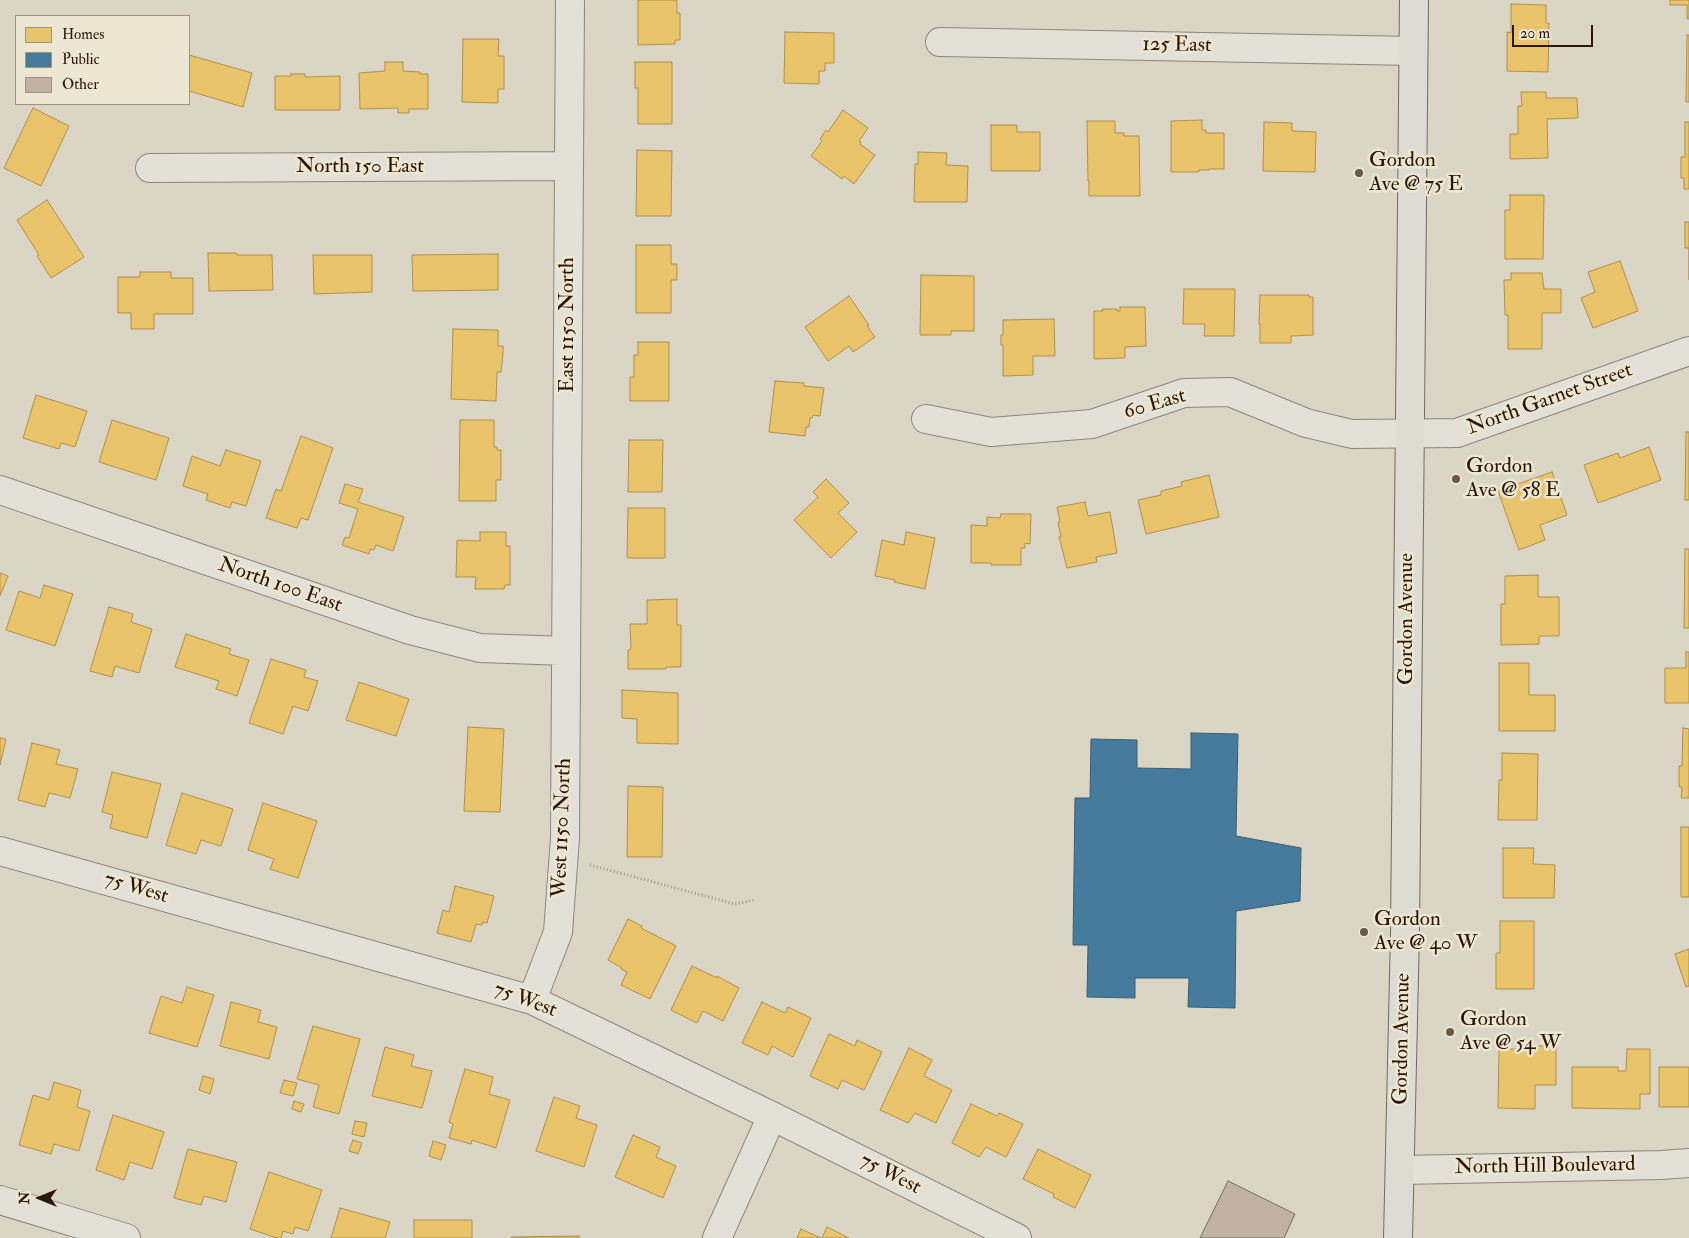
<!DOCTYPE html>
<style>
body{margin:0}
#map{position:relative;width:1689px;height:1238px;overflow:hidden;background:#dad5c5;font-family:"IM FELL Double Pica",serif}
canvas{display:block}
.legend{position:absolute;left:15px;top:15px;width:175px;height:90px;box-sizing:border-box;background:#ede6d3;border:1px solid #9f9380;margin:0;padding:6px 9px;list-style:none;font-size:15px;color:#2b1703}
.legend li{display:flex;align-items:center;gap:10px;height:25px}
.legend b{width:25px;border:1px solid #9f9380}
.north{position:absolute;left:15px;top:1173px;width:50px;height:50px;-webkit-text-stroke:4px #ede6d3;paint-order:stroke;rotate:270deg;font-size:14px;font-weight:700;line-height:20px;text-align:center;color:#2b1703}
.north::after{content:'';display:block;margin:auto;width:18px;height:22px;background:#2b1703;clip-path:polygon(50% 0,100% 100%,50% 72%,0 100%)}
.scale{position:absolute;left:1512px;top:25px;width:81px;height:22px;box-sizing:border-box;border:2px solid #2b1703;border-top:0;padding-left:6px;font-size:15px;line-height:18px;white-space:nowrap;color:#2b1703;-webkit-text-stroke:4px #ede6d3;paint-order:stroke}
</style>
<div id="map">
<canvas width="1689" height="1238"></canvas>
<ul class="legend">
<li><b style="height:14px;background:#e9c46a"></b>Homes</li>
<li><b style="height:14px;background:#457b9d"></b>Public</li>
<li><b style="height:14px;background:#c2b2a6"></b>Other</li>
</ul>
<div class="north">N</div>
<div class="scale">20 m</div>
</div>
<script>
const ctx = document.querySelector('canvas').getContext('2d');
ctx.lineJoin = 'round';
function fillPath(path, color) {
  ctx.fillStyle = color;
  ctx.fill(path, 'evenodd');
}
function poly(rows) {
  const path = new Path2D();
  for (const r of rows) {
    path.moveTo(r[0], r[1]);
    for (let i = 2; i < r.length; i += 2) path.lineTo(r[i], r[i + 1]);
  }
  return path;
}
function stroke(path, color, width, dash) {
  ctx.strokeStyle = color;
  ctx.lineWidth = width;
  ctx.lineCap = dash ? 'butt' : 'round';
  ctx.setLineDash(dash || []);
  ctx.stroke(path);
}
function label(font, color, halo, rows, align = 'center') {
  ctx.font = font + ' "IM FELL Double Pica",serif';
  ctx.lineWidth = 5;
  ctx.setLineDash([]);
  ctx.textBaseline = 'middle';
  ctx.strokeStyle = halo;
  ctx.fillStyle = color;
  for (const [text, x, y, turn = 0] of rows) {
    ctx.save();
    ctx.translate(x, y);
    ctx.rotate((+turn || 0) * Math.PI / 180);
    ctx.textAlign = isNaN(turn) ? turn : align;
    if (halo) ctx.strokeText(text, 0, 0);
    ctx.fillText(text, 0, 0);
    ctx.restore();
  }
}
const homes = poly([
 [638,0,677,0,677,13,680,13,680,40,675,40,675,44,638,45,638,0],
 [1670,0,1689,0,1689,19,1687,19,1687,5,1670,5,1670,0],
 [1511,4,1546,5,1546,23,1549,23,1548,72,1507,71,1507,32,1511,33,1511,4],
 [785,32,834,33,834,63,825,63,825,71,819,71,819,84,784,83,785,32],
 [1687,35,1689,35,1689,102,1686,102,1687,35],
 [463,39,499,39,498,56,504,56,504,89,498,89,498,103,462,102,463,39],
 [189,55,252,73,243,107,189,91,189,55],
 [385,62,403,62,403,71,420,72,420,74,428,74,428,109,409,109,409,113,398,113,398,108,360,109,359,73,385,71,385,62],
 [635,62,672,62,672,124,638,124,638,88,635,88,635,62],
 [291,74,305,74,305,77,340,76,340,110,275,110,275,76,291,76,291,74],
 [1521,92,1546,92,1546,98,1577,98,1578,118,1547,119,1548,158,1510,159,1510,134,1518,134,1518,106,1522,106,1521,92],
 [33,108,69,126,41,186,4,168,33,108],
 [843,110,868,128,859,141,861,142,860,144,875,155,854,184,844,176,842,179,811,156,822,141,820,139,826,130,828,132,843,110],
 [1202,120,1202,130,1206,130,1206,133,1224,133,1224,169,1209,169,1209,170,1199,170,1199,172,1171,172,1171,121,1202,120],
 [1087,121,1115,121,1115,133,1124,133,1124,136,1139,136,1140,196,1089,196,1089,181,1088,181,1087,121],
 [1264,122,1292,123,1292,131,1316,132,1315,172,1263,171,1264,122],
 [1685,122,1689,122,1689,189,1684,189,1684,178,1681,178,1681,157,1685,157,1685,122],
 [991,125,1017,125,1017,132,1040,132,1040,171,991,171,991,125],
 [637,150,672,151,671,216,636,216,637,150],
 [918,152,947,153,946,165,968,166,967,202,914,202,915,164,918,164,918,152],
 [1510,195,1544,195,1543,259,1505,259,1505,210,1510,210,1510,195],
 [47,200,84,257,51,278,37,256,39,255,17,220,47,200],
 [1685,222,1689,222,1689,280,1689,248,1685,248,1685,222],
 [636,245,671,245,671,264,677,264,677,280,671,280,671,313,636,313,636,245],
 [208,253,236,253,237,255,272,255,273,290,209,291,208,253],
 [498,254,498,290,413,291,412,255,498,254],
 [313,255,372,255,372,292,314,294,313,255],
 [1620,261,1638,311,1593,328,1581,298,1595,292,1588,272,1620,261],
 [140,272,171,272,171,278,193,278,193,314,154,314,154,329,131,329,131,313,118,313,118,277,140,277,140,272],
 [1511,273,1542,273,1544,289,1561,289,1561,313,1542,313,1542,349,1508,349,1508,315,1505,315,1504,280,1511,280,1511,273],
 [921,275,974,276,974,331,951,331,951,335,920,335,921,275],
 [1184,289,1235,289,1234,336,1204,336,1205,324,1183,324,1184,289],
 [1260,295,1309,295,1309,297,1313,297,1313,335,1291,336,1291,343,1260,343,1260,324,1259,324,1260,295],
 [849,296,869,325,867,326,875,337,853,352,849,346,828,361,805,327,849,296],
 [1120,307,1145,307,1146,346,1125,347,1125,358,1094,359,1094,311,1103,311,1102,309,1117,309,1117,311,1120,311,1120,307],
 [1054,319,1055,356,1033,356,1033,375,1003,376,1003,345,1001,345,1001,335,1003,335,1003,320,1054,319],
 [453,329,498,330,498,346,503,346,503,355,501,372,497,372,496,401,451,399,453,329],
 [638,342,669,342,669,401,630,401,630,377,634,377,634,355,638,355,638,342],
 [775,381,804,383,804,386,824,388,820,416,813,415,812,418,810,418,809,427,806,427,805,436,769,432,775,381],
 [36,395,87,411,75,447,61,443,59,449,23,438,36,395],
 [112,420,169,438,156,480,99,462,112,420],
 [460,420,494,420,494,447,497,447,497,450,501,450,501,480,496,480,496,501,459,501,460,420],
 [1686,432,1689,432,1689,500,1685,500,1686,432],
 [301,436,333,448,308,520,301,518,297,528,266,518,276,489,281,491,301,436],
 [629,440,663,440,662,492,628,492,629,440],
 [1649,447,1661,480,1598,503,1584,465,1618,453,1620,458,1649,447],
 [226,450,261,461,246,506,232,502,230,508,206,500,208,494,183,486,192,456,220,466,226,450],
 [1552,472,1567,515,1540,525,1545,540,1519,550,1498,491,1552,472],
 [1209,475,1219,517,1146,534,1138,500,1161,495,1161,491,1182,486,1181,482,1209,475],
 [826,479,849,503,838,513,857,532,831,558,794,520,818,497,813,492,826,479],
 [345,484,363,489,358,502,404,517,393,551,376,545,374,550,370,549,369,554,342,545,345,537,349,538,358,509,339,503,345,484],
 [1085,502,1088,516,1110,512,1117,553,1096,557,1097,562,1067,568,1059,537,1061,537,1058,522,1060,521,1057,507,1085,502],
 [628,508,665,508,665,558,627,558,628,508],
 [1001,514,1031,514,1030,544,1025,543,1025,548,1021,548,1021,565,991,565,991,563,971,563,971,525,987,526,987,517,1000,518,1001,514],
 [480,532,506,532,506,546,510,546,510,585,505,585,504,589,475,589,476,577,456,577,457,540,480,541,480,532],
 [906,532,935,538,925,589,894,582,895,580,875,576,882,540,904,545,906,532],
 [1685,549,1689,549,1689,628,1684,628,1685,549],
 [0,573,8,576,0,596,0,573],
 [1538,575,1538,597,1559,597,1559,636,1539,636,1539,644,1501,645,1501,604,1505,604,1505,576,1538,575],
 [44,585,73,594,55,646,6,630,19,591,40,598,44,585],
 [677,599,677,625,681,625,681,667,666,667,666,669,628,669,628,650,630,650,631,647,630,627,630,624,647,624,647,600,677,599],
 [109,607,133,614,131,622,152,629,139,673,115,666,112,677,90,671,109,607],
 [186,634,231,649,229,654,249,660,237,696,216,689,219,681,175,667,186,634],
 [1686,652,1689,652,1689,703,1665,703,1665,668,1686,668,1686,652],
 [271,659,306,670,304,677,318,681,308,711,293,706,283,734,249,723,271,659],
 [1499,663,1529,663,1529,695,1555,695,1555,731,1499,731,1499,663],
 [359,682,409,699,396,736,346,720,359,682],
 [622,690,678,693,678,744,637,743,637,719,622,718,622,690],
 [468,727,504,729,500,812,464,811,468,727],
 [1683,728,1689,729,1689,798,1681,798,1682,787,1679,787,1679,766,1682,766,1683,728],
 [0,738,6,739,0,765,0,738],
 [32,743,60,750,56,764,78,769,70,798,49,793,45,807,18,800,32,743],
 [1502,753,1538,754,1537,820,1498,820,1499,780,1502,780,1502,753],
 [112,772,161,784,147,838,110,828,113,815,102,812,112,772],
 [628,786,663,787,662,857,627,857,628,786],
 [182,793,233,809,221,846,201,840,196,854,166,845,182,793],
 [263,803,317,821,298,878,270,869,274,859,248,850,263,803],
 [1681,827,1689,827,1689,897,1681,897,1681,827],
 [1503,848,1534,848,1533,864,1555,865,1554,898,1503,898,1503,848],
 [455,886,494,896,487,923,483,922,482,925,476,924,471,942,437,933,443,910,449,912,455,886],
 [628,919,642,926,641,928,676,946,650,999,621,985,627,972,621,969,622,968,608,960,628,919],
 [1500,921,1534,921,1534,989,1496,989,1496,953,1500,953,1500,921],
 [1689,949,1689,986,1686,987,1675,954,1689,949],
 [692,966,717,978,717,976,739,988,723,1021,703,1011,697,1023,671,1010,692,966],
 [187,987,214,995,197,1047,149,1033,161,996,182,1003,187,987],
 [231,1002,261,1010,258,1022,277,1027,269,1059,220,1046,231,1002],
 [762,1002,785,1013,788,1007,811,1018,793,1057,772,1046,768,1055,742,1043,762,1002],
 [313,1026,360,1039,339,1114,313,1107,319,1085,297,1079,313,1026],
 [829,1034,855,1046,857,1040,882,1052,864,1090,842,1080,838,1089,810,1076,829,1034],
 [1532,1046,1556,1046,1556,1085,1535,1085,1535,1109,1498,1108,1499,1049,1532,1049,1532,1046],
 [385,1047,414,1055,411,1066,432,1071,422,1108,372,1096,385,1047],
 [909,1048,932,1060,924,1076,952,1090,936,1123,915,1113,908,1123,880,1110,909,1048],
 [1627,1049,1650,1049,1650,1094,1640,1094,1640,1109,1572,1108,1572,1067,1618,1067,1618,1071,1626,1071,1627,1049],
 [1659,1067,1689,1067,1689,1107,1659,1107,1659,1067],
 [465,1069,493,1077,489,1094,510,1100,496,1148,472,1140,471,1144,449,1138,453,1124,449,1122,465,1069],
 [203,1076,214,1079,210,1094,199,1090,203,1076],
 [284,1080,297,1083,293,1096,280,1093,284,1080],
 [54,1082,81,1090,77,1107,90,1111,79,1151,54,1144,51,1154,19,1145,33,1095,49,1100,54,1082],
 [554,1097,580,1106,576,1118,597,1125,584,1167,536,1151,554,1097],
 [294,1101,304,1104,301,1112,292,1109,294,1101],
 [971,1104,997,1116,999,1113,1023,1124,1006,1157,986,1147,979,1157,952,1143,971,1104],
 [113,1115,164,1132,152,1169,130,1162,124,1180,96,1170,113,1115],
 [355,1121,367,1123,364,1137,352,1134,355,1121],
 [633,1135,660,1147,656,1157,676,1166,663,1198,615,1177,633,1135],
 [353,1140,362,1143,358,1154,349,1151,353,1140],
 [433,1141,446,1145,441,1160,429,1156,433,1141],
 [188,1149,237,1162,226,1202,204,1196,201,1205,174,1198,188,1149],
 [1038,1149,1091,1175,1075,1208,1053,1197,1054,1194,1023,1179,1038,1149],
 [269,1172,322,1190,308,1231,295,1227,293,1234,283,1231,281,1238,277,1238,250,1229,269,1172],
 [340,1208,390,1222,385,1238,331,1238,340,1208],
 [414,1220,472,1220,472,1238,414,1238,414,1220],
 [827,1227,849,1238,822,1238,827,1227],
 [801,1229,821,1238,797,1238,801,1229],
 [579,1236,579,1238,511,1238,511,1237,579,1236]
]);
fillPath(homes, '#e9c46a');
stroke(homes, '#b0904b', 1);
const public = poly([
 [1191,733,1238,734,1236,836,1301,848,1300,901,1236,911,1235,1008,1188,1007,1189,978,1135,978,1135,998,1087,997,1088,945,1073,945,1075,798,1090,798,1091,739,1137,740,1137,768,1191,769,1191,733]
]);
fillPath(public, '#457b9d');
stroke(public, '#3d5d6f', 1);
const building = poly([
 [1228,1181,1295,1214,1284,1238,1200,1238,1228,1181]
]);
fillPath(building, '#c2b2a6');
stroke(building, '#736c61', 1);
const minor = poly([
 [940,42,1413,51],
 [150,168,569,166],
 [926,419,991,432,1092,424,1184,393,1230,392,1306,423,1352,434,1457,433,1689,351],
 [0,490,410,630,480,648,566,651],
 [0,851,532,1000,772,1116,1017,1238],
 [532,1000,558,932,565,838,570,0],
 [1400,1170,1661,1165,1689,1163],
 [0,1200,126,1238],
 [717,1238,772,1116]
]);
const major = poly([
 [1398,1238,1405,932,1414,0]
]);
stroke(minor, '#8c867b', 30);
stroke(major, '#736c61', 30);
stroke(poly([
 [590,865,735,904,754,900]
]), '#9f9b93', 3, [1, 2.5]);
stroke(minor, '#e3e0d8', 28);
stroke(major, '#dedbd2', 28);
for (const [x, y, r, color] of [
 [1359,173,5,"#685a47"],
 [1456,479,5,"#685a47"],
 [1364,932,5,"#685a47"],
 [1450,1032,5,"#685a47"]
]) {
  const dot = new Path2D();
  dot.arc(x, y, r, 0, 2 * Math.PI);
  ctx.fillStyle = color;
  ctx.fill(dot);
  stroke(dot, '#ede6d3', 2);
}
label('21px', '#2b1703', '#ede6d3', [
 ["125 East",1177,46,1],
 ["North 150 East",360,167],
 ["East 1150 North",568,325,-90],
 ["North Garnet Street",1550,400,-20],
 ["60 East",1155,405,-16],
 ["North 100 East",280,586,19],
 ["Gordon Avenue",1407,619,-90],
 ["West 1150 North",563,828,-88],
 ["75 West",136,889,16],
 ["75 West",525,1001,20],
 ["Gordon Avenue",1403,1039,-89],
 ["North Hill Boulevard",1545,1167,-1],
 ["75 West",890,1175,27]
]);
label('21px', '#2b1703', '#ede6d3', [
 ["Gordon",1369,161],
 ["Ave @ 75 E",1369,185],
 ["Gordon",1466,467],
 ["Ave @ 58 E",1466,491],
 ["Gordon",1374,920],
 ["Ave @ 40 W",1374,944],
 ["Gordon",1460,1020],
 ["Ave @ 54 W",1460,1044]
], 'left');
</script>
